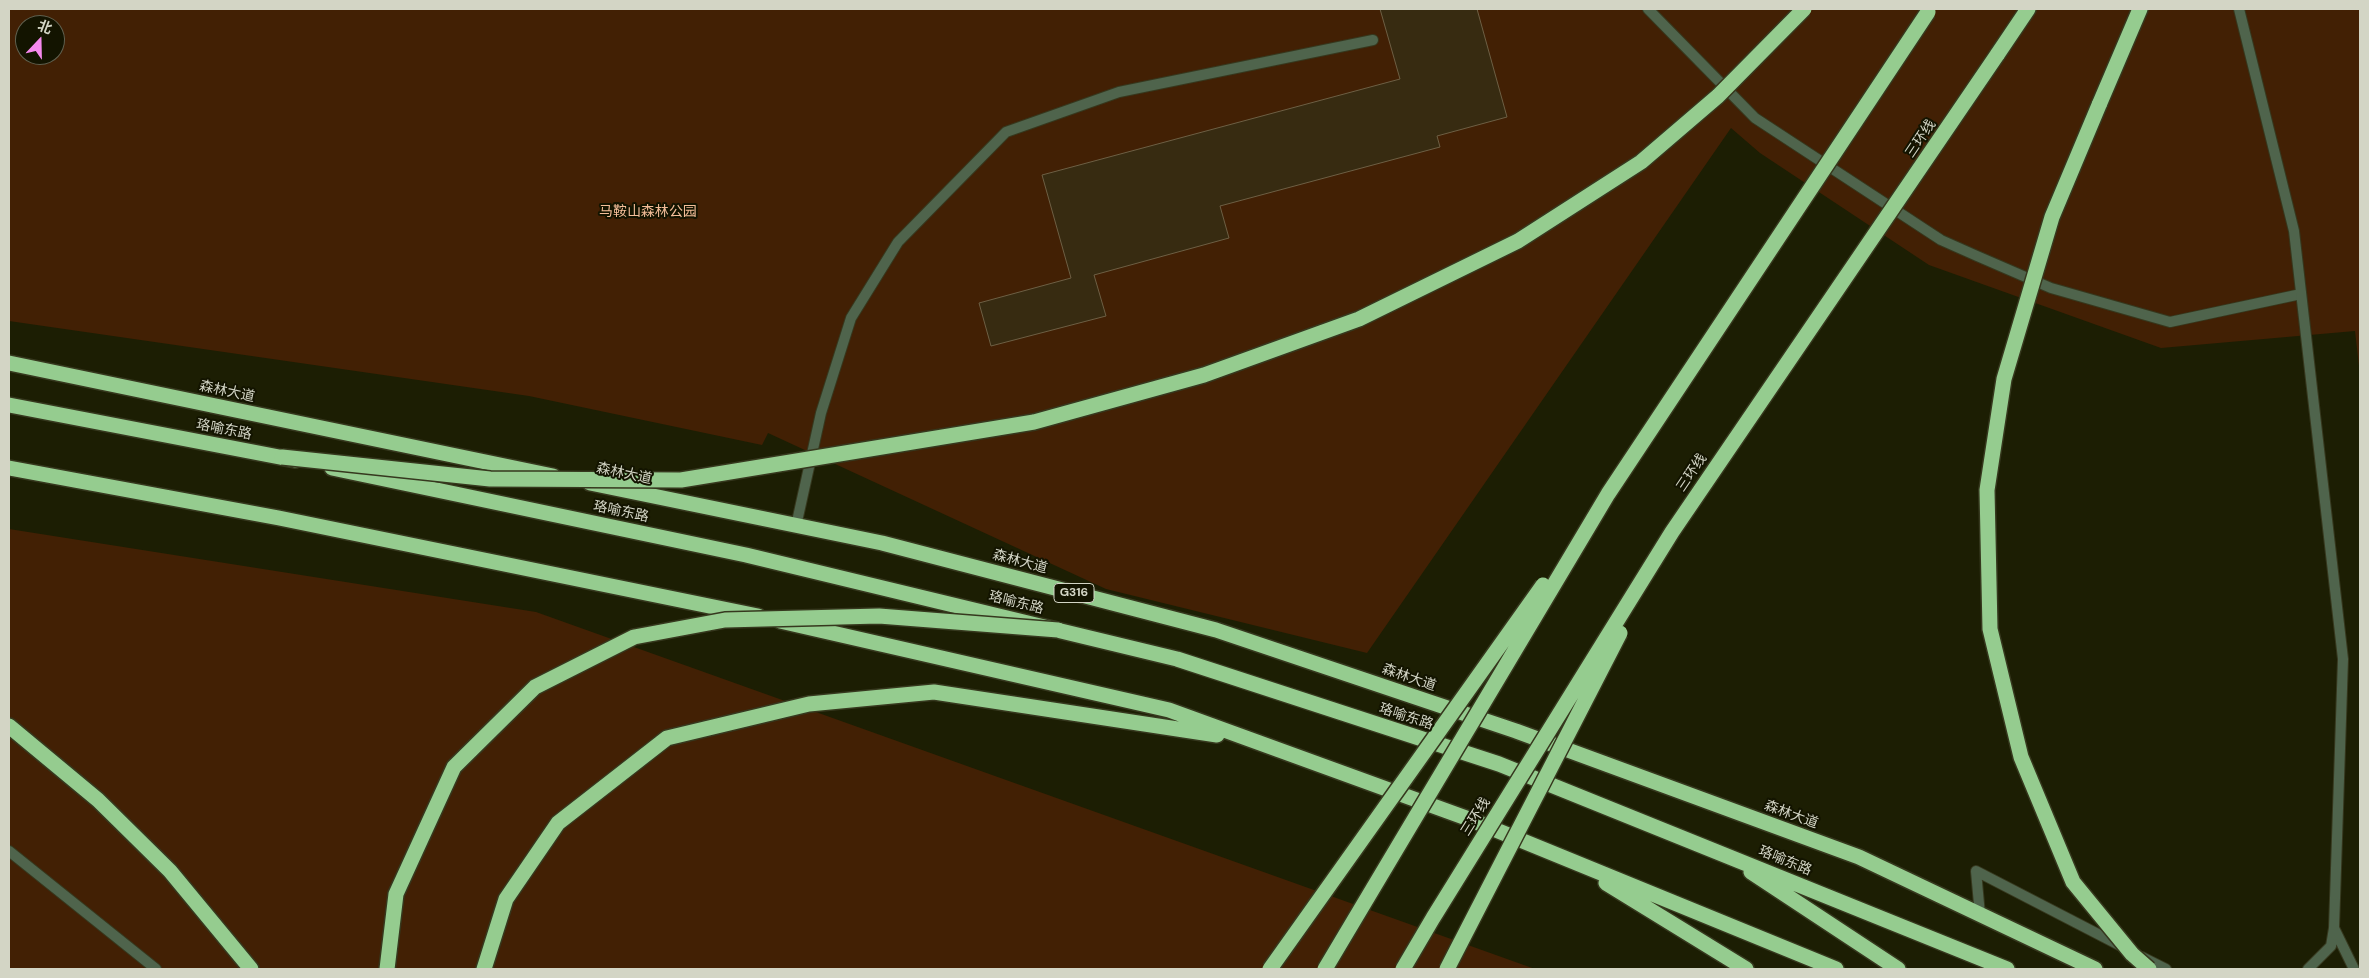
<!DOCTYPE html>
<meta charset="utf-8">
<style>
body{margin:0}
#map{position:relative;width:2369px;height:978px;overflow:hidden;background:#1c1e03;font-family:"DM Sans","Noto Sans SC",sans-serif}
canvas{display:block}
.frame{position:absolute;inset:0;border:10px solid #d3d5c5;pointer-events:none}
.north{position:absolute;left:15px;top:15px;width:50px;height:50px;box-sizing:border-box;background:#131400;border:1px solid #60614f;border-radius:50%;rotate:21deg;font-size:14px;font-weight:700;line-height:20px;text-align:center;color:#d3d5c5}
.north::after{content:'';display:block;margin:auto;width:18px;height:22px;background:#f689ee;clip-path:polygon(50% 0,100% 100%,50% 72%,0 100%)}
</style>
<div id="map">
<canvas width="2369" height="978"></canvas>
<div class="frame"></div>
<div class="north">北</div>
</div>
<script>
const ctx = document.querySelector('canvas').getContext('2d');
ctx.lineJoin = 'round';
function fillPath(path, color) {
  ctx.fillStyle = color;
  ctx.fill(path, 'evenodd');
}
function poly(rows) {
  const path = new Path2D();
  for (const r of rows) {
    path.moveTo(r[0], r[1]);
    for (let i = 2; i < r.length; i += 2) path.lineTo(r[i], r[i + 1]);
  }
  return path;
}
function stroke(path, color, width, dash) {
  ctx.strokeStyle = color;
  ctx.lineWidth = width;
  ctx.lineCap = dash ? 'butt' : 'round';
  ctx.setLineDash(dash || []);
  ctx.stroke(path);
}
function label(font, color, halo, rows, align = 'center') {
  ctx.font = font + ' "DM Sans","Noto Sans SC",sans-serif';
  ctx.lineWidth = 4;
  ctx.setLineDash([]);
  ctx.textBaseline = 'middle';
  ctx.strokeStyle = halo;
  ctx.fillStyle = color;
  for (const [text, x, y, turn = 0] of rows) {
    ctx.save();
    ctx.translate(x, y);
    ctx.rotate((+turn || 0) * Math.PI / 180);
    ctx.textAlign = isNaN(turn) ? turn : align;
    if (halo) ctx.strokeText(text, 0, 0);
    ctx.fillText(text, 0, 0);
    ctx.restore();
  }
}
fillPath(poly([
 [9,9,2360,9,2360,375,2355,331,2161,348,1929,265,1760,153,1731,128,1367,653,1106,589,768,433,762,445,529,396,9,321],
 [25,25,55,25,55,55,25,55],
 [9,529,536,612,1535,969,9,969]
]), '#422004');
const building = poly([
 [1380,9,1477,9,1507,117,1437,136,1440,147,1220,206,1229,238,1094,275,1106,316,991,346,979,303,1071,278,1042,175,1400,79,1380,9]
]);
fillPath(building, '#372b11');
stroke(building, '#6d5f44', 1);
const lane = poly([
 [1648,9,1755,118,1941,240,1977,256,2051,288,2170,322,2301,294],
 [796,526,821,413,851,318,898,242,1006,132,1119,92,1373,40]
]);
const street = poly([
 [2239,9,2294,231,2343,659,2334,928],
 [9,851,156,969],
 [1980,915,1976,871,2123,947],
 [2142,957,2166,969],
 [2308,969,2331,946,2334,928,2354,969]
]);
const highway = poly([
 [1997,55,2028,9],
 [2099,105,2140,9],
 [9,363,553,476],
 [9,405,295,460],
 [9,468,279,518,758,616],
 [332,468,746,555,1177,659,1499,764,2007,969],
 [590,483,882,543,1216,630,1516,731,1859,857,2095,969],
 [780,621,1169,710,1469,819,1836,969],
 [9,726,98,800,170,871,251,969],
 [1751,872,1898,969],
 [1606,883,1746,969],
 [484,969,506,899,558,823,667,738,809,704,934,692,1217,735]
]);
stroke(lane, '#36381e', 12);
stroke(street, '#36381e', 12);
stroke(highway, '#36381e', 18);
stroke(lane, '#4f644c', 10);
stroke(street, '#4f644c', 10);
stroke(highway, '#95cc8f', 15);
const highwayBridge = poly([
 [2099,105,2052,217,2004,379,1987,490,1990,629,2021,757,2073,882,2132,954,2149,969],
 [282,457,490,479,681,480,1034,422,1204,375,1359,319,1518,241,1641,162,1718,96,1804,9],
 [387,969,396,894,454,767,535,687,634,637,725,620,879,616,1058,630],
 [1270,969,1543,585],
 [1325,969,1608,494,1928,12],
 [1403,969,1433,918,1672,532,1997,55],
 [1447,969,1620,633]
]);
stroke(highwayBridge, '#36381e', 18, []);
stroke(highwayBridge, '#95cc8f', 15);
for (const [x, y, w] of [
 [1074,593,40]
]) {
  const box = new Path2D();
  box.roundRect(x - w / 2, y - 9.5, w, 19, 4);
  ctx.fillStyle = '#131400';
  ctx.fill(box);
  stroke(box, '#d3d5c5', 1);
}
label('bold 12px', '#d3d5c5', null, [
 ["G316",1074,593]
]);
label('14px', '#d3d5c5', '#131400', [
 ["三环线",1921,139,-56],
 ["森林大道",227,392,12],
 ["珞喻东路",224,430,11],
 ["三环线",1692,473,-56],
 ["森林大道",624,474,12],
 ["珞喻东路",621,512,12],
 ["森林大道",1020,562,15],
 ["珞喻东路",1016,603,14],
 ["森林大道",1409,678,19],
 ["珞喻东路",1406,717,18],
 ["森林大道",1791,815,20],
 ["三环线",1476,817,-58],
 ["珞喻东路",1785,861,22]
]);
label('14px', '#f3bd98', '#131400', [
 ["马鞍山森林公园",648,212]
]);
</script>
